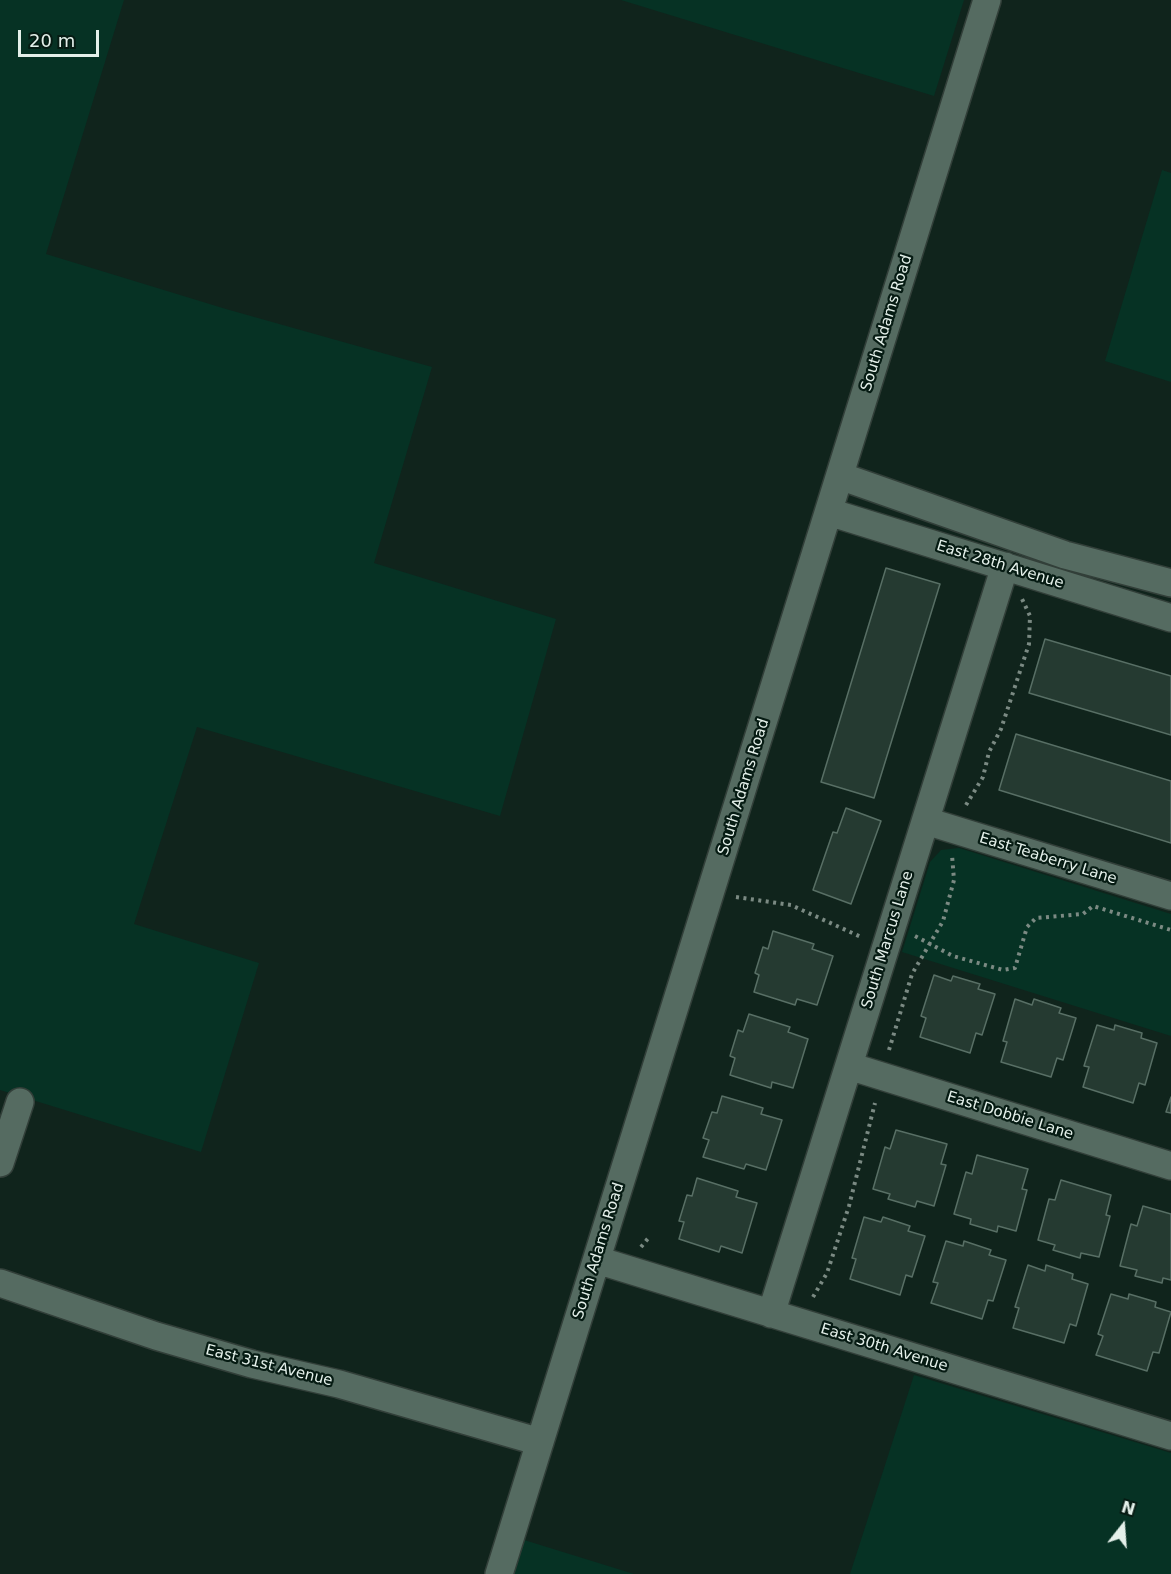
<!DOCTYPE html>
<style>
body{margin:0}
#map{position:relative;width:1171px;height:1574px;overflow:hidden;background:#10241c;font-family:"DejaVu Sans",sans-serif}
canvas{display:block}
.north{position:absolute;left:1093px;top:1496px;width:60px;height:60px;-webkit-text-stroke:4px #061b13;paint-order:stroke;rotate:17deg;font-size:16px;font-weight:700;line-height:24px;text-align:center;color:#e4f0ea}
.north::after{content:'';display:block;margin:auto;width:21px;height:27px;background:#e4f0ea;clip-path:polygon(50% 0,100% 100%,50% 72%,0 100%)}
.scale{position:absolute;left:18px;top:30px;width:81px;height:27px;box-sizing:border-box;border:3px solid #e4f0ea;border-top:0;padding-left:8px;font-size:18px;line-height:21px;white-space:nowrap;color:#e4f0ea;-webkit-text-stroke:4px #061b13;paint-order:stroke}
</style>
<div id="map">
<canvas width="1171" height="1574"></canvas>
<div class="north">N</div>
<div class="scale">20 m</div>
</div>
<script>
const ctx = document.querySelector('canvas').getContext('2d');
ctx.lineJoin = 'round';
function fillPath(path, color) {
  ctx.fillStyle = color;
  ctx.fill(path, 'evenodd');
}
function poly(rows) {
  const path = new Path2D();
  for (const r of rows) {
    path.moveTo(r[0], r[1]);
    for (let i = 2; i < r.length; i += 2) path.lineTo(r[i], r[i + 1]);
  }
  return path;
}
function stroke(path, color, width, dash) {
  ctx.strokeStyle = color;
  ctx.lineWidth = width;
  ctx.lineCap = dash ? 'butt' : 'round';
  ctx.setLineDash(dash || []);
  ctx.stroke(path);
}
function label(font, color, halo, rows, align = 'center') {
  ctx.font = font + ' "DejaVu Sans",sans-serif';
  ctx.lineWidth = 4.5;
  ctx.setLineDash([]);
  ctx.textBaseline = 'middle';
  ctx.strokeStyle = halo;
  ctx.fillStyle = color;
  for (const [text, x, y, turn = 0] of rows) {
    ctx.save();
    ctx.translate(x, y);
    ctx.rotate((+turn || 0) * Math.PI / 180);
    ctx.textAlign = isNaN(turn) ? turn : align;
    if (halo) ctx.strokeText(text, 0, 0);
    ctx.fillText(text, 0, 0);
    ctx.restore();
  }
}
fillPath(poly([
 [0,0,124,0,46,254,226,309,432,367,374,563,556,619,500,816,197,727,134,924,259,963,201,1152,0,1090],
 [621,0,964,0,934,96],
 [1162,170,1171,173,1171,382,1105,361],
 [959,848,1171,914,1171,1036,902,952,930,862,941,850],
 [914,1375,1171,1453,1171,1574,850,1574],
 [521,1539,634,1574,511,1574]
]), '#063224');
const building = poly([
 [886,568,940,584,874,798,821,782,886,568],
 [1045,639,1171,676,1171,735,1029,693,1045,639],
 [1016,734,1171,781,1171,843,999,790,1016,734],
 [846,808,881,821,851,904,813,890,833,832,837,833,846,808],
 [773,931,814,944,812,949,833,956,817,1005,797,999,795,1005,754,992,759,975,755,973,763,947,768,949,773,931],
 [934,975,951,981,953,976,980,984,978,989,995,994,982,1035,976,1033,970,1053,920,1037,926,1018,921,1016,934,975],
 [1015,999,1032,1005,1034,999,1061,1008,1059,1013,1076,1018,1063,1060,1057,1058,1051,1077,1001,1062,1007,1042,1003,1041,1015,999],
 [749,1014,790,1027,788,1032,808,1039,793,1088,772,1082,771,1088,730,1075,735,1058,730,1056,738,1030,743,1032,749,1014],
 [1097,1025,1114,1030,1115,1025,1142,1033,1141,1038,1157,1043,1145,1085,1139,1083,1133,1103,1083,1087,1089,1067,1084,1066,1097,1025],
 [722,1096,763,1108,761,1114,782,1120,766,1170,746,1164,744,1169,703,1157,709,1140,703,1138,712,1112,717,1113,722,1096],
 [1171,1097,1171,1113,1166,1112,1171,1097],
 [896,1130,947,1144,941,1164,946,1165,934,1206,917,1201,915,1207,888,1199,890,1194,873,1189,885,1147,890,1149,896,1130],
 [977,1155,1028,1169,1022,1189,1027,1190,1016,1231,998,1226,997,1232,970,1224,971,1219,954,1214,966,1172,972,1174,977,1155],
 [697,1178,738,1191,736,1197,757,1203,742,1253,721,1246,719,1252,679,1239,684,1222,679,1221,687,1195,692,1196,697,1178],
 [1061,1180,1111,1195,1106,1215,1110,1216,1099,1257,1081,1253,1080,1258,1053,1250,1055,1245,1038,1240,1049,1199,1055,1200,1061,1180],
 [1143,1206,1171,1214,1171,1280,1163,1278,1162,1283,1135,1276,1137,1270,1120,1266,1131,1224,1137,1226,1143,1206],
 [864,1217,881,1222,883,1217,910,1226,908,1231,925,1236,912,1277,906,1275,900,1295,850,1279,856,1259,852,1258,864,1217],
 [946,1241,963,1246,964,1241,991,1250,989,1255,1006,1260,993,1301,988,1300,982,1319,931,1303,938,1283,933,1282,946,1241],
 [1028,1265,1045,1271,1046,1265,1073,1274,1072,1279,1088,1284,1076,1326,1070,1324,1064,1343,1013,1328,1019,1308,1015,1307,1028,1265],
 [1111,1294,1128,1299,1129,1294,1156,1302,1155,1307,1171,1312,1159,1353,1153,1352,1147,1371,1096,1355,1103,1336,1098,1334,1111,1294]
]);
fillPath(building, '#253a31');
stroke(building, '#586f65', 1.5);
const minor = poly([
 [840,476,1065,555,1171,583],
 [829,512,1171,618],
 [926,821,1171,896],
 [849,1066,1171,1166],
 [0,1163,20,1102],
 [597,1260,1171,1436],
 [0,1283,156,1336,252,1364,339,1384,540,1442],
 [771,1314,1005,566],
 [499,1574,987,0]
]);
stroke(minor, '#323f39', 30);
stroke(poly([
 [966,805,983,777,989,752,1001,729,1029,644,1030,616,1022,599],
 [736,897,791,905,861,937],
 [915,936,953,956,1003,970,1015,968,1027,927,1036,918,1083,914,1093,906,1171,930],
 [889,1050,912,974,943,921,954,880,952,855],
 [641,1247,650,1236],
 [813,1297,827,1273,849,1206,875,1103]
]), '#7b8a83', 4, [3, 4.5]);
stroke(minor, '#556b61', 27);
label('15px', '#e4f0ea', '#061b13', [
 ["South Adams Road",887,323,-73],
 ["East 28th Avenue",1000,565,17],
 ["South Adams Road",744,787,-73],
 ["East Teaberry Lane",1048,859,17],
 ["South Marcus Lane",888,940,-73],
 ["East Dobbie Lane",1010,1116,17],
 ["South Adams Road",599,1251,-73],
 ["East 30th Avenue",884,1348,17],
 ["East 31st Avenue",269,1366,14]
]);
</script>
